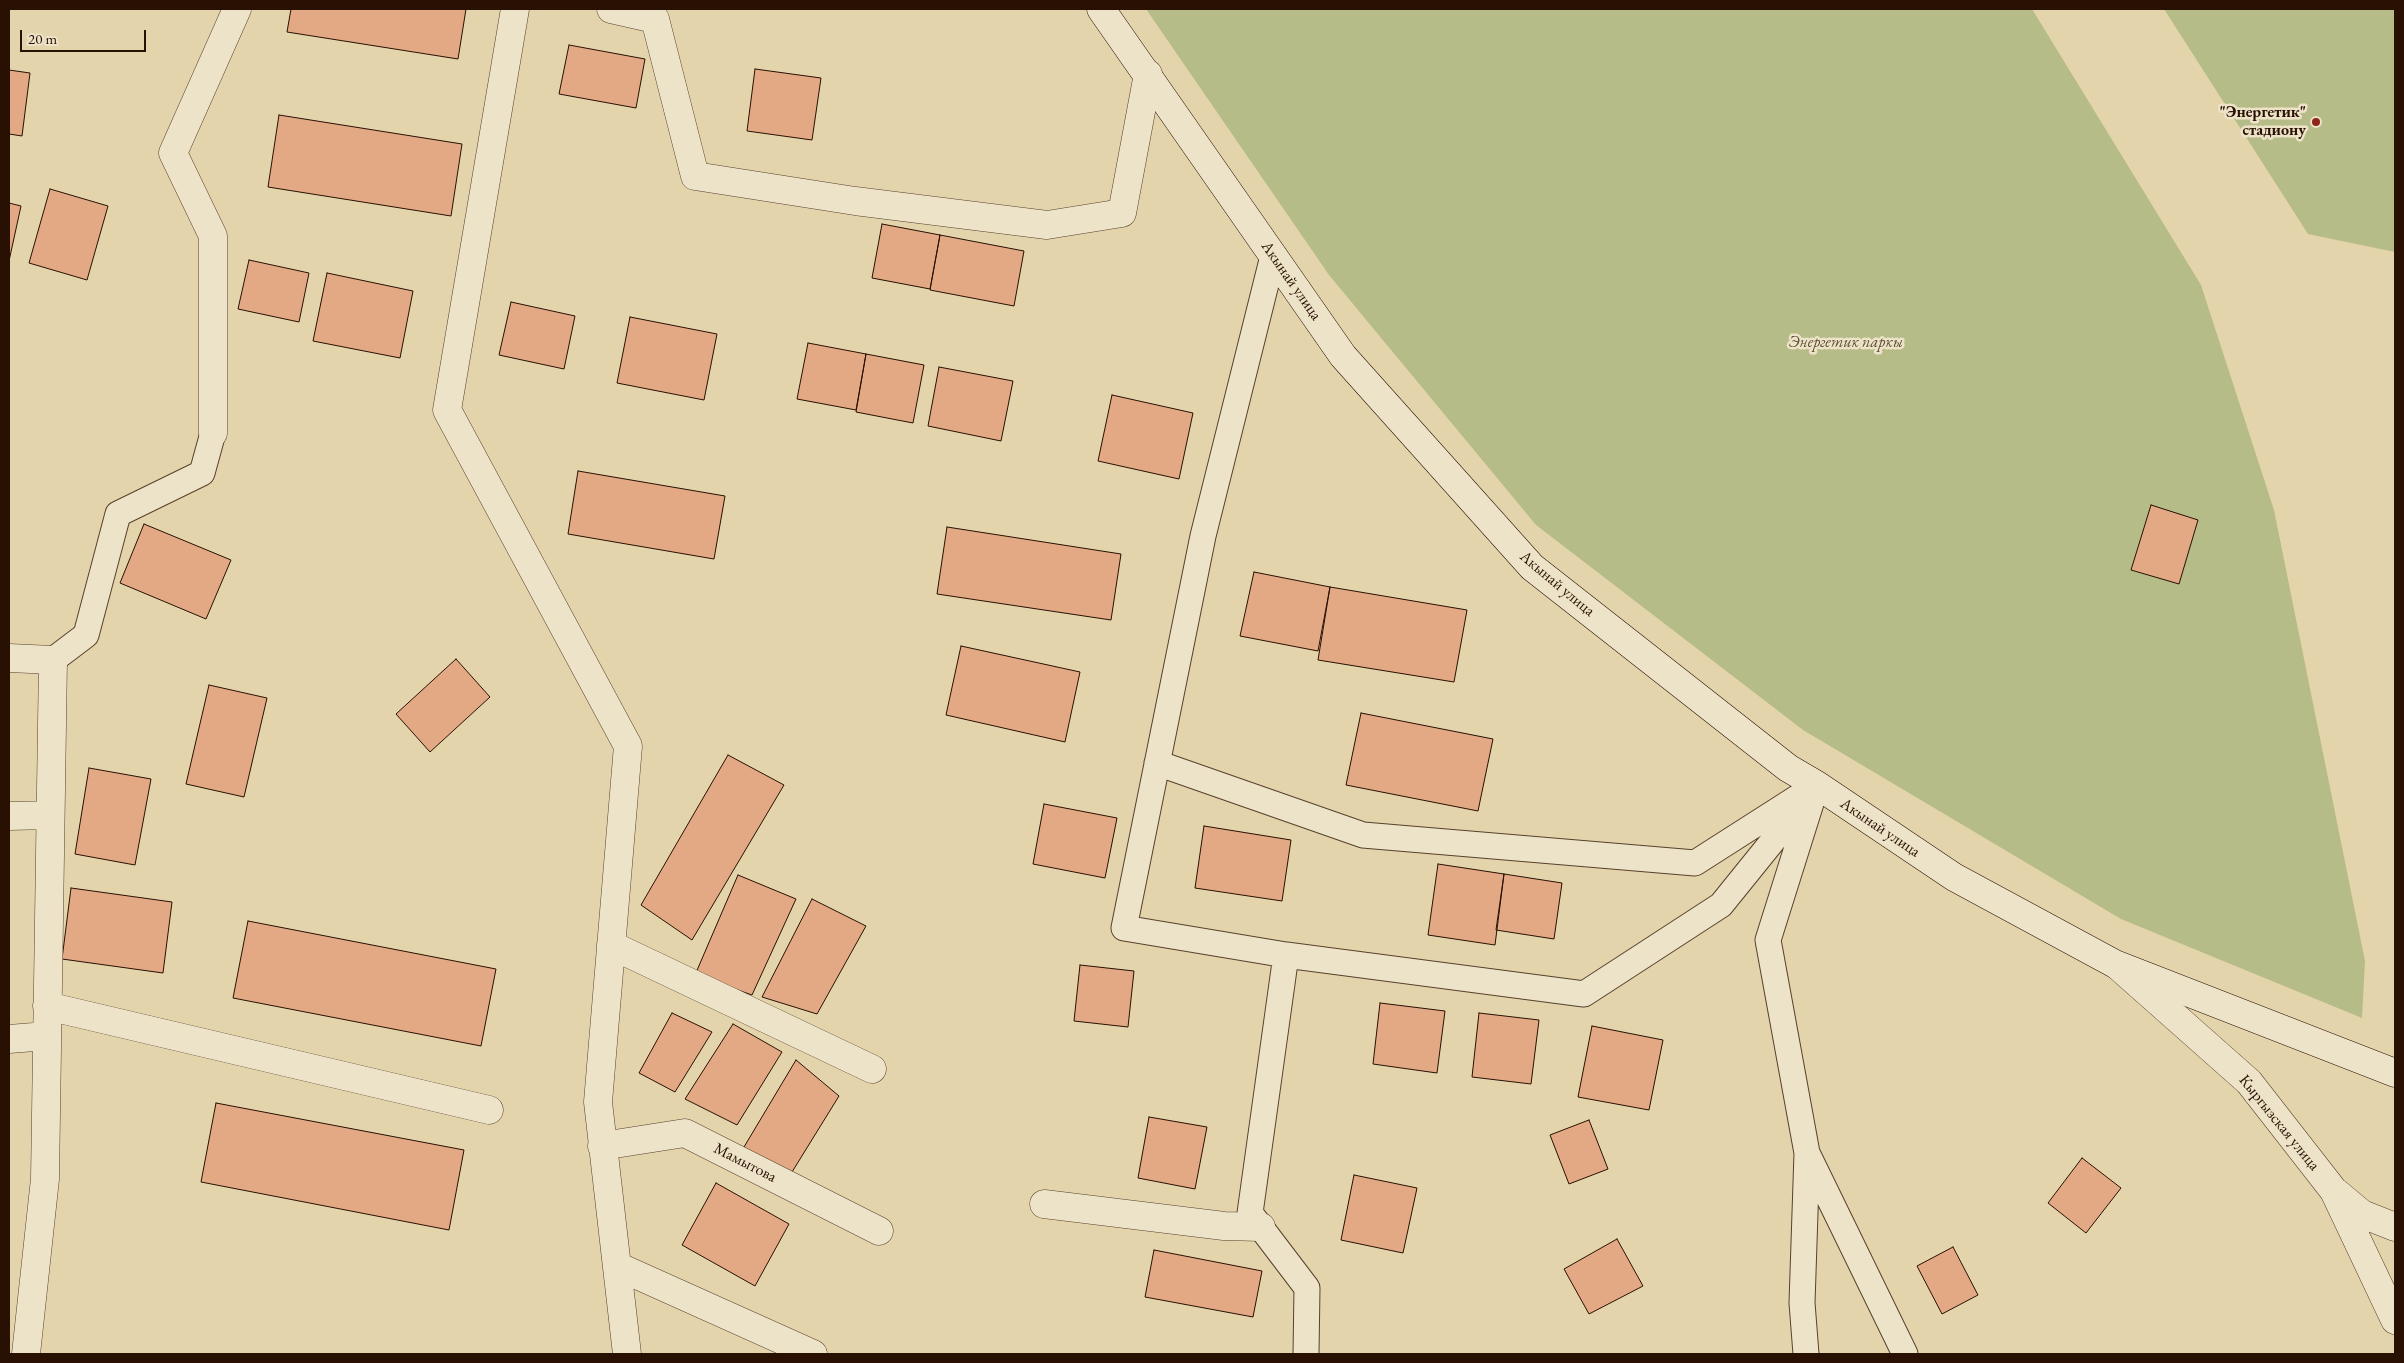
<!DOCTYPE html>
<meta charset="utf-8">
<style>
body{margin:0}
#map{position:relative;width:2404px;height:1363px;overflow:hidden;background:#e4d4ac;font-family:"EB Garamond",serif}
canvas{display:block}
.frame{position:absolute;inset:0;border:10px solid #281002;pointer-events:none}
.scale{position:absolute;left:20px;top:30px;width:126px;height:22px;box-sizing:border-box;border:2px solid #281002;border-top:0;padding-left:6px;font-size:15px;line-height:18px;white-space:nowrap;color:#281002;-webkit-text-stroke:4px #ede3c9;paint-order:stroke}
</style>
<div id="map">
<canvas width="2404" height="1363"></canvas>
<div class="frame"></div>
<div class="scale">20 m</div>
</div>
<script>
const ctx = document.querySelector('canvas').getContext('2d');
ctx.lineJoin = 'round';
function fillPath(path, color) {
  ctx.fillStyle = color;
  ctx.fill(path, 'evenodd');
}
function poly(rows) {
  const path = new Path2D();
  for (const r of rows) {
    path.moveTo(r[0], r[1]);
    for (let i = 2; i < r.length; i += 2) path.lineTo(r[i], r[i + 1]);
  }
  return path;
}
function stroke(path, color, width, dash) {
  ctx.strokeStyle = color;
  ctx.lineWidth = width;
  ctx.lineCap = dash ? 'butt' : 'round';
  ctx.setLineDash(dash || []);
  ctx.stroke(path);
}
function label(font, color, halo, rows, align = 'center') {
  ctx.font = font + ' "EB Garamond",serif';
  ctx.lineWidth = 5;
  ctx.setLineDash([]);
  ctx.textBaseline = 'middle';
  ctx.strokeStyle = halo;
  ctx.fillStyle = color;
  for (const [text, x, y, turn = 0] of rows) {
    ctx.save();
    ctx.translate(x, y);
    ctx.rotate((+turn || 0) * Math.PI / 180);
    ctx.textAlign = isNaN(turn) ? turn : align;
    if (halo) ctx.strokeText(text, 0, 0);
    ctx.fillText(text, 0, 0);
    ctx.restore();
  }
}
fillPath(poly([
 [1146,9,2032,9,2201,285,2274,510,2365,961,2362,1018,2121,919,1803,730,1536,525,1329,275],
 [2164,9,2395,9,2395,252,2308,234]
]), '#b6bc88');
const building = poly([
 [291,9,466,9,458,59,287,32,291,9],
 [569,45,645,59,636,108,559,94,569,45],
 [755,69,821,78,812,140,747,131,755,69],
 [9,70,30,73,22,136,9,134,9,70],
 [279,115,462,144,451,216,268,187,279,115],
 [50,189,108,206,87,280,29,263,50,189],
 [9,203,21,206,9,261,9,203],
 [882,224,940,235,930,289,872,278,882,224],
 [940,235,1024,251,1014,306,930,290,940,235],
 [249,260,309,273,299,322,238,309,249,260],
 [327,273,413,291,400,358,313,341,327,273],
 [511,302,575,316,564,369,499,355,511,302],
 [630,317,717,334,704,400,617,383,630,317],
 [808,343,866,354,856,410,797,399,808,343],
 [866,354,924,365,913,423,856,412,866,354],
 [939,367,1013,381,1001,441,928,426,939,367],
 [1112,395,1193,413,1179,479,1098,461,1112,395],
 [578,471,725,496,714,559,568,534,578,471],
 [2151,505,2198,520,2179,584,2131,570,2151,505],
 [144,524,231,560,206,619,120,583,144,524],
 [947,527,1121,554,1111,620,937,594,947,527],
 [1254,572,1330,587,1318,651,1240,636,1254,572],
 [1330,587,1467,610,1454,682,1318,660,1330,587],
 [961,646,1080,672,1065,742,946,715,961,646],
 [456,659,490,697,430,752,396,714,456,659],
 [209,685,267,698,244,797,186,784,209,685],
 [1361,713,1493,739,1478,811,1346,785,1361,713],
 [728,755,784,785,692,940,641,905,728,755],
 [89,768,151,779,135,865,75,854,89,768],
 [1044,804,1117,818,1105,878,1033,864,1044,804],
 [1204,826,1291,840,1282,901,1195,888,1204,826],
 [1438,864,1504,874,1495,945,1428,935,1438,864],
 [1504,874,1562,883,1554,939,1496,930,1504,874],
 [738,875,796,899,752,995,695,975,738,875],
 [71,888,172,902,163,973,62,959,71,888],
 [812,899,866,926,817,1014,762,997,812,899],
 [248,921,496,969,481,1046,233,998,248,921],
 [1080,965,1134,971,1128,1027,1074,1021,1080,965],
 [1380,1003,1445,1011,1437,1073,1373,1064,1380,1003],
 [672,1013,712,1032,675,1092,639,1073,672,1013],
 [1479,1013,1539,1020,1531,1084,1472,1077,1479,1013],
 [733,1024,782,1052,737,1125,685,1099,733,1024],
 [1592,1026,1663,1040,1649,1110,1578,1097,1592,1026],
 [796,1060,839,1096,792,1172,741,1152,796,1060],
 [216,1103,464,1150,449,1230,201,1182,216,1103],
 [1149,1117,1207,1127,1195,1189,1138,1178,1149,1117],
 [1589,1120,1608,1169,1569,1184,1550,1135,1589,1120],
 [2082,1158,2121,1188,2086,1233,2048,1203,2082,1158],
 [1354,1175,1417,1188,1403,1253,1341,1240,1354,1175],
 [716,1183,789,1224,755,1286,682,1245,716,1183],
 [1617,1239,1643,1286,1589,1314,1564,1269,1617,1239],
 [1953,1247,1978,1295,1942,1314,1917,1266,1953,1247],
 [1154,1250,1262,1271,1253,1317,1145,1297,1154,1250]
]);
fillPath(building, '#e2a984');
stroke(building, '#281002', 1);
const service = poly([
 [1273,256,1203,536,1124,928,1286,955,1250,1213,1307,1288,1306,1354],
 [53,660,86,635,118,514,202,473,213,433],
 [1157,763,1363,835,1695,863,1817,785],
 [1286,955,1584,994,1721,905,1805,801],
 [1808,1155,1905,1354],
 [1806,1354,1802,1303,1807,1153,1768,940,1812,800]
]);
const minor = poly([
 [515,9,447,410,628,746,598,1102,627,1354],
 [611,9,655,19,695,176,855,201,1047,225,1122,213,1148,74],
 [213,433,213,236,173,153,237,9],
 [9,658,53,660,45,1179,26,1354],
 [9,816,50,815],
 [611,945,872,1069],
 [47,1006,489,1110],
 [9,1039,47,1036],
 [602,1146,685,1133,879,1231],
 [1044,1204,1224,1226,1261,1227],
 [617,1266,813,1354]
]);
const tertiary = poly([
 [2118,966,2249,1082,2334,1191,2395,1320],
 [2337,1193,2362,1214,2395,1227]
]);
const secondary = poly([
 [1101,9,1343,356,1532,567,1788,768,1817,785,1954,877,2115,964,2395,1073]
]);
stroke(service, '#57412c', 27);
stroke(minor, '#57412c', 29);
stroke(tertiary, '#57412c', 29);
stroke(secondary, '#281002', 29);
stroke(service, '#ede3c9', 25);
stroke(minor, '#ede3c9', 28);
stroke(tertiary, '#ede3c9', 28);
stroke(secondary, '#ede3c9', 28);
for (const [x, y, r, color] of [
 [2316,122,5,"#8f2418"]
]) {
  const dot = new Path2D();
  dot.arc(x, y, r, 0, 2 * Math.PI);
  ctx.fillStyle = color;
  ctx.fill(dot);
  stroke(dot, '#ede3c9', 2);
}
label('bold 16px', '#281002', '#ede3c9', [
 ["\"Энергетик\"",2306,113],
 ["стадиону",2306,131]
], 'right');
label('16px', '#281002', '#ede3c9', [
 ["Акынай улица",1291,281,55],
 ["Акынай улица",1557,584,40],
 ["Акынай улица",1880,828,34],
 ["Кыргызская улица",2279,1123,51],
 ["Мамытова",745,1163,27]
]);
label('italic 16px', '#5a4c31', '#ede3c9', [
 ["Энергетик паркы",1846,343]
]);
</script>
